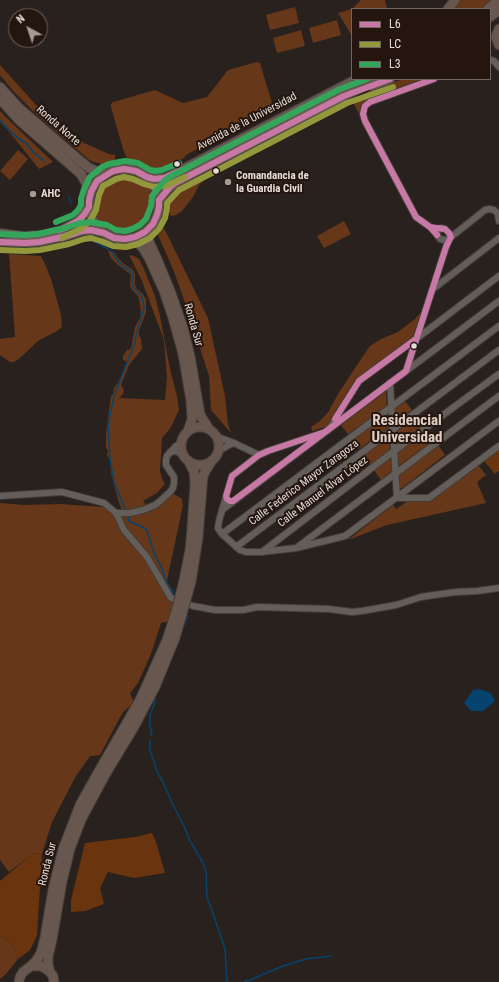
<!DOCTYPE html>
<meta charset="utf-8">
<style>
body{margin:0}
#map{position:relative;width:499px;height:982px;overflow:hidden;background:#29211d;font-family:"Roboto Condensed",sans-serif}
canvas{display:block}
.legend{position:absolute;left:351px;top:8px;width:140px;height:72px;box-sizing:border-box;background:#24160f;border:1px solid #71655f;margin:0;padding:5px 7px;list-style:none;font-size:12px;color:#e5dbd6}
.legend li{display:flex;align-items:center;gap:8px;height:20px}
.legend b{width:20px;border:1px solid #71655f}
.north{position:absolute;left:8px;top:8px;width:40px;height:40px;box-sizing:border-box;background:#24160f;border:1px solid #71655f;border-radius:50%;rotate:320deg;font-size:11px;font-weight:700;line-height:16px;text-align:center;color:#e5dbd6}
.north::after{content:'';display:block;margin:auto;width:14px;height:18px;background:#a39a95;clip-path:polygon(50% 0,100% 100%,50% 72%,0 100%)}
</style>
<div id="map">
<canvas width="499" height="982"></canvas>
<ul class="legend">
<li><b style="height:5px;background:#c878a4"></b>L6</li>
<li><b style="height:5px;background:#94983d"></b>LC</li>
<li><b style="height:5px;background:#34a65b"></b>L3</li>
</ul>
<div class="north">N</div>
</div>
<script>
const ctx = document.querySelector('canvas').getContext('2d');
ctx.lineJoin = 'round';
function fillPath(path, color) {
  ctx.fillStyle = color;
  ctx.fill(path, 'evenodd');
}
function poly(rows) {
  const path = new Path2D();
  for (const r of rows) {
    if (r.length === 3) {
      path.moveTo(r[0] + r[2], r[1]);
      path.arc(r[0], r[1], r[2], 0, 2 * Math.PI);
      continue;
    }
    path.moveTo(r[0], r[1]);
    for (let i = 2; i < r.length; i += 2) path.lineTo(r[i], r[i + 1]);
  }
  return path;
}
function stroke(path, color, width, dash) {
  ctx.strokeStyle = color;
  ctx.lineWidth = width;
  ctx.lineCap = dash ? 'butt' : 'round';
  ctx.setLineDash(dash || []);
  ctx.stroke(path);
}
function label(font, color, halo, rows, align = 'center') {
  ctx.font = font + ' "Roboto Condensed",sans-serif';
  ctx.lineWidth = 4;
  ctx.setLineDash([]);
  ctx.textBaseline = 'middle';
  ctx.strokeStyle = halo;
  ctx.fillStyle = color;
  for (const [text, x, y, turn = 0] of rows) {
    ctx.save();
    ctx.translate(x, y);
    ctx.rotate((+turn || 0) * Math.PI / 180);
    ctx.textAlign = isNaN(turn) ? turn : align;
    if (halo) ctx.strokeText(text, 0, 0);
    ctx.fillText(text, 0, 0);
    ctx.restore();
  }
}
fillPath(poly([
 [361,0,385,0,387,9,352,9,352,36,338,13,352,9],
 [458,0,493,0,481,9,450,9],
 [295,7,299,23,270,30,266,15],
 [337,20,341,35,313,43,309,28],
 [301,30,305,46,277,53,273,38],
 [257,62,260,63,273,106,269,112,186,155,184,158,156,173,151,172,140,166,130,163,128,161,123,149,111,107,111,104,113,102,155,90,183,103,207,97,228,70],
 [0,65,37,106,84,143,109,154,115,155,115,161,113,163,108,165,102,164,93,162,88,159,37,115,14,92,0,75],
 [403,79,427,79,368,100,362,120,352,100,369,91],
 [0,111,13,124,53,162,39,169,7,129,0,122],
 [18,150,28,159,10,180,0,171],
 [234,161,235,161,206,177,199,185,193,197,182,211,176,215,171,216,170,215,170,213,166,209,166,204,169,196,174,191,184,185],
 [123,205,31],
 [344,221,351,234,324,248,317,236],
 [164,228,208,318,225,396,228,424,231,433,211,410,209,376,187,308,173,269,158,235],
 [108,251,114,252,117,257,123,263,133,270,135,274,135,285,137,289,142,293,146,299,146,312,139,331,139,335,141,339,142,349,129,365,121,385,124,390,123,394,119,398,165,400,167,378,164,340,142,281,129,255,134,256,139,259,144,269,155,296,160,316,170,369,177,396,179,410,170,429,162,438,160,471,162,478,165,484,157,493,143,501,147,506,131,510,122,510,119,503,111,473,110,460,107,455,108,451,106,448,106,434,111,396,113,394,114,388,118,383,126,364,126,361,123,360,123,356,127,350,129,350,131,348,135,327,140,318,141,312,139,298,137,295,132,290,130,286,131,275,129,273,118,265,111,258],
 [9,254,41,256,46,266,52,282,61,315,62,327,57,331,38,341,20,358,14,362,10,362,0,355,0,339,15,337],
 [421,312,413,338,356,380,328,426,312,431,311,427,320,421,329,411,338,394,363,356,370,346,381,339,398,332,415,319],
 [385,392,386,393,387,406,348,434,341,425],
 [404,400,412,410,396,422,394,420,394,408],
 [387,414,389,425,388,428,359,449,352,439],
 [415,415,423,426,398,444,397,444,396,442,395,430],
 [426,430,434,440,400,465,399,466,398,465,397,453],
 [388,436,389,438,390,450,370,465,362,454],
 [438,445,445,455,402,488,400,488,399,475],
 [388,459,389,459,391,461,392,471,381,480,374,470],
 [478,465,486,475,477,482,486,503,387,525,348,540,393,505,396,509,408,501,430,501],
 [171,492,182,499,183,505,166,585,125,528,120,516,140,513],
 [0,503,24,505,60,504,104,507,113,514,148,564,161,587,173,604,174,611,171,621,161,623,151,654,138,683,130,693,134,703,123,712,100,755,90,756,76,776,52,822,42,854,38,853,31,855,9,872,0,860],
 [0,935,5,938,12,945,18,959,6,974,0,979]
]), '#663719');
fillPath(poly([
 [499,449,499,471,495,474,484,461],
 [152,833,156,842,165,873,134,878,108,872,100,888,104,904,85,911,71,912,71,900,85,843,135,837],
 [38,853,42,854,37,936,30,950,18,959,12,945,5,938,0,935,0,881,31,855]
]), '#6a350e');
fillPath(poly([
 [479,689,491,693,495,701,483,711,471,711,464,703,473,690]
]), '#04446e');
stroke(poly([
 [0,120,11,132,19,139,26,143,33,152,44,161],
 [69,197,71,203],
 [88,238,108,249,112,252,117,260,124,267,129,270,133,274,133,287,141,295,143,301,144,309,136,336,135,343,114,396,108,426,110,459,114,482,125,509],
 [128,516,129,521,146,529,148,534,155,555,161,566,165,578,171,589,176,594],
 [183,627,187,618,187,614],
 [151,736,152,733,150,726,150,714,154,705,156,693],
 [150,740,150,750,152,755,158,774,163,782,172,803,184,826,189,839,203,863,206,871,207,898,210,905,225,949,227,982],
 [245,982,283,966,306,959,331,956]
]), '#04446e', 1.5);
const minor = poly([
 [490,60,494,61,499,67],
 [434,79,370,102,365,106,364,108,363,114,365,121,416,217,430,227,436,233],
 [449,239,444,240,440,239,437,235,437,231,441,228,445,229,449,233,451,237],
 [433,289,499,238],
 [406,371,446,247,449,239,451,237,485,210,489,209,494,210,498,214,499,221],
 [390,383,397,498,429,498,499,446],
 [331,426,359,381,416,339,499,276],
 [325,432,268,451,259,455,232,476,219,521,218,528,222,534,240,550,246,552,261,552,296,548,345,536,499,421],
 [218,437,234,443,259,455],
 [219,451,227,446,234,443],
 [170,452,176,451,183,455],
 [0,496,62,492,104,503,116,513,124,530,147,557,171,598,193,606,215,610,243,610,257,607,329,609,352,612,362,611,396,605,421,597,434,595,456,592,477,591,499,588],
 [222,510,499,301],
 [116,513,130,513,143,510,155,505,159,502,170,492,173,488,174,483,174,477,166,465,166,460,167,456,176,446,181,443],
 [222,534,499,326],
 [299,546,499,396],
 [236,547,499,350],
 [262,552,394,451,499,374]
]);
const major = poly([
 [0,233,24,236,43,235,61,230,78,221,89,207],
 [0,242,25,243,39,242,67,236,82,231,91,230,104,233]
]);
const highway = poly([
 [448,9,455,0],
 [488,9,499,0],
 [490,17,499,10],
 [499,29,497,34,496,37,499,45],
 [372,86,390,79],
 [0,87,19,108,78,159,89,168,101,173,107,174],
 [0,99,19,120,81,174,91,192],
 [124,204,35],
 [147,177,153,179,164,178,168,177,357,79],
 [159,200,170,187,175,183,201,169,377,79],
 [148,229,148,237,150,244,157,259,171,293,183,328,190,356,200,414,202,418,209,429],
 [130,238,138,243,143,248,149,258,164,291,173,318,183,354,191,401,192,419,188,431],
 [200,446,19],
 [184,580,190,550,192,527,195,484,194,472,189,462],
 [191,582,198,538,203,476,206,470,211,462],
 [31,966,36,961,41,953,45,937,53,889,63,849,80,805,99,771],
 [50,972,48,964,48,957,52,940,62,882,70,849,81,820,105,775],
 [19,982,20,977,23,972,31,966,41,966,46,969,50,972,53,976,54,982]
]);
stroke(minor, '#433d3a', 8);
stroke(major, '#433d3a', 10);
stroke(highway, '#433d3a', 11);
stroke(minor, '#645e5a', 6);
stroke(major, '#6d5f58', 8);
stroke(highway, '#68574e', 9);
const highwayBridge = poly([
 [99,771,140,700,167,640,176,612,184,580],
 [105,775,134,727,155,687,175,638,191,582]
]);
stroke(highwayBridge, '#433d3a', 11, []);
stroke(highwayBridge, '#68574e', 9);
stroke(poly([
 [434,79,370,102,365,106,363,114,365,121,416,217,430,227,437,235],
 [59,230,65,228,78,221,84,215,89,207,89,201,91,192,97,181,113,171,124,169,136,171,147,177,154,179,164,178,182,170],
 [0,242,25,243,39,242,67,236,82,231,91,230,104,233,114,238,125,239,135,237,145,232,153,224,157,215,159,207,159,200,170,187,175,183,344,96,390,79],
 [335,419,359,381,416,339],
 [325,432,233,501,230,501,227,499,226,496,232,476,259,455,268,451,325,432],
 [325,432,406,371,446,247,451,237,449,233,445,229,430,227]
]), '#c878a4', 6);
stroke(poly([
 [62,238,82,228,90,221,96,210,99,195,103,186,116,179,124,177,133,179,144,184,154,187,166,186,185,177],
 [0,250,25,251,40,250,69,244,84,239,91,238,101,241,113,246,126,247,138,244,150,238,159,229,165,218,167,208,167,203,179,190,347,103,393,87]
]), '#94983d', 6);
stroke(poly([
 [56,222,73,215,78,210,81,205,81,199,84,189,90,177,102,167,109,164,125,161,138,163,150,170,155,171,162,170,179,163],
 [0,234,25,235,38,234,65,228,80,223,91,222,107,225,116,230,125,231,132,229,140,225,146,219,151,206,152,196,164,181,171,176,340,89,367,79]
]), '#34a65b', 6);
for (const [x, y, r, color] of [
 [177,164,3.5,"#e5dbd6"],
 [216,171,3.5,"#e5dbd6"],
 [228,182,4,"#a39a95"],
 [33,194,4,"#a39a95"],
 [414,346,3.5,"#e5dbd6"]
]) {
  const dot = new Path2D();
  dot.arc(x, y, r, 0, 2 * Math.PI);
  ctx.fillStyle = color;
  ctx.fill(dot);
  stroke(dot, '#24160f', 1.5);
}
label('11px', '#e5dbd6', '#24160f', [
 ["Avenida de la Universidad",247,122,-28],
 ["Ronda Norte",58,126,41],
 ["Ronda Sur",193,325,74],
 ["Calle Federico Mayor Zaragoza",304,483,-37],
 ["Calle Manuel Alvar López",323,492,-37],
 ["Ronda Sur",48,864,-76]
]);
label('bold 11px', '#e5dbd6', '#24160f', [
 ["Comandancia de",236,176],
 ["la Guardia Civil",236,189],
 ["AHC",41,194]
], 'left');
label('bold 15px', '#e1cec3', '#24160f', [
 ["Residencial",407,421],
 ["Universidad",407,438]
]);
</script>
